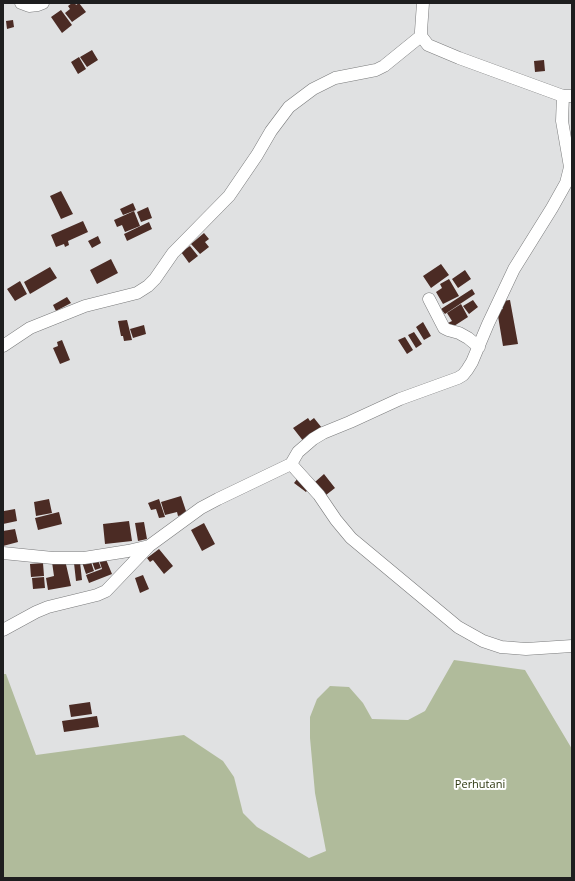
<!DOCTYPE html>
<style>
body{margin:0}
#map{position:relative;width:575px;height:881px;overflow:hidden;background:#e0e1e2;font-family:"Open Sans",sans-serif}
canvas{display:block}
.frame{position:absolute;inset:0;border:4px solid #1e1e1f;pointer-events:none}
</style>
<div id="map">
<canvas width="575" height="881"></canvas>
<div class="frame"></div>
</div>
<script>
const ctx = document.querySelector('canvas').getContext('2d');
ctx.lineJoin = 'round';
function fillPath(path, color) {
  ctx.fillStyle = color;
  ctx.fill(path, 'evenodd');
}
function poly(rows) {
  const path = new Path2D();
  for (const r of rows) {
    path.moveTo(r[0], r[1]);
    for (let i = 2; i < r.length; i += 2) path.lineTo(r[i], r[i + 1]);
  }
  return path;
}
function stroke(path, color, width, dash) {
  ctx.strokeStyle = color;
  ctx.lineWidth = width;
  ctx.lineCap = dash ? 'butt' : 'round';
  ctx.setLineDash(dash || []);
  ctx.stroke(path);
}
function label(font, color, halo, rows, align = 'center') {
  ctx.font = font + ' "Open Sans",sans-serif';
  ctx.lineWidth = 4;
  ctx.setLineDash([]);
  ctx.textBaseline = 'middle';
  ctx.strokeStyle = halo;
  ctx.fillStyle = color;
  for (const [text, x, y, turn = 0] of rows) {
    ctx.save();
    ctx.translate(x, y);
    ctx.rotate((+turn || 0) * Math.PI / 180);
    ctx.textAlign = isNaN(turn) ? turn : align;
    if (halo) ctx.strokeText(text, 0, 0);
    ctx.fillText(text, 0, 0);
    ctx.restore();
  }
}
fillPath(poly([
 [454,660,525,670,572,749,572,878,3,878,3,674,6,674,36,755,184,735,223,761,234,777,243,813,257,827,309,858,326,851,315,793,310,738,310,717,317,699,330,686,349,687,363,703,372,719,408,720,425,711]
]), '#b0bb9b');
fillPath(poly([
 [72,3,75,3,76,5,79,3,86,12,72,22,65,13,70,9,68,6],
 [61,10,72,25,62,33,51,17],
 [13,20,14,27,7,29,6,21],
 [92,50,98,60,87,67,80,57],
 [79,57,86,69,78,74,71,62],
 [544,60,545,71,535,72,534,61],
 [61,191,73,214,61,219,50,196],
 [133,203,136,210,123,215,120,209],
 [148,207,152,218,141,222,137,212],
 [134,211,140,226,125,232,122,225,117,227,114,220],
 [83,221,88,232,68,241,69,245,65,247,64,244,56,247,51,235],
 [149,222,152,229,127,241,124,234],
 [204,233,209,239,205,242,209,247,200,254,191,244],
 [98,236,101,243,92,248,88,241],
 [190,246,198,256,189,263,181,252],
 [111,259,118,273,97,284,90,270],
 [441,264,449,275,431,288,423,276],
 [50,267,57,278,30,294,24,282],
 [465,270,471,279,458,288,452,279],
 [449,279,459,296,443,304,436,292,442,288,440,284],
 [20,281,27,294,15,301,7,289],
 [472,289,475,294,445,314,441,309],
 [67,297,71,303,56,311,53,305],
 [473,300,478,307,469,314,463,306],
 [510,300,518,344,503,346,497,310,503,309,502,301],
 [461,304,468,317,451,328,448,323,452,321,447,313],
 [127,320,132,340,124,341,123,336,121,336,118,321],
 [423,322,431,336,424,340,416,327],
 [144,325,146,334,133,338,130,329],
 [414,332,422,344,416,348,408,335],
 [405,337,413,350,407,354,398,340],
 [62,340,70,360,60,364,53,348,58,346,57,342],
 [308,418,310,421,314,418,322,428,304,442,293,428],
 [324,474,335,488,326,495,315,482],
 [298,478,310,487,306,492,294,483],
 [181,496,187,514,178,516,177,512,165,515,161,502],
 [49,499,52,513,36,516,34,502],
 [159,499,165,517,159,518,156,509,151,510,148,503],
 [3,508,4,508,4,511,15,509,17,521,3,524],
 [59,512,62,524,38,530,35,518],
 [129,521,132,541,105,544,103,524],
 [144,522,147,539,138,541,135,523],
 [204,523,215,544,202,551,191,530],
 [15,529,18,542,3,546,3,531],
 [159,549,173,566,164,574,153,560,150,562,147,558],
 [97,557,101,568,95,570,91,559],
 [105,557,112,574,89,583,86,575,102,569,99,560],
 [90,559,94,571,86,574,82,562],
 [65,560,71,586,48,590,46,578,54,576,52,562],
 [80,562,82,580,76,581,74,563],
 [43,563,44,576,31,577,30,564],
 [143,575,149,589,140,593,135,578],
 [44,577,45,588,33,589,32,578],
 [90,702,92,714,71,717,69,705],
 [97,716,99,727,64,732,62,721]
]), '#4b2b24');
const minor = poly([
 [21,3,29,6,38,5,43,3],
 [423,3,421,31,421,36,428,45,459,58,563,96,572,96],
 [429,299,444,328,448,330,459,333,468,338,479,347],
 [3,346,30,328,85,306,137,293,148,286,155,279,173,253,229,196,257,155,271,131,289,107,313,89,335,78,376,70,384,66,421,36],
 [291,464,319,495,336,520,351,538,458,627,483,641,501,647,526,649,572,646],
 [3,553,53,558,84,558,128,551,149,546,201,508,218,499,291,464,298,452,313,439,323,433,350,422,400,399,458,378,463,375,467,370,472,362,488,324,514,269,552,208,566,183,570,167,562,121,563,96],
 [3,630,36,612,48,607,97,595,106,591,149,546]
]);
stroke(minor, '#797a7b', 13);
stroke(minor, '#fff', 12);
label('11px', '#2b360d', '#fff', [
 ["Perhutani",480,785]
]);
</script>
